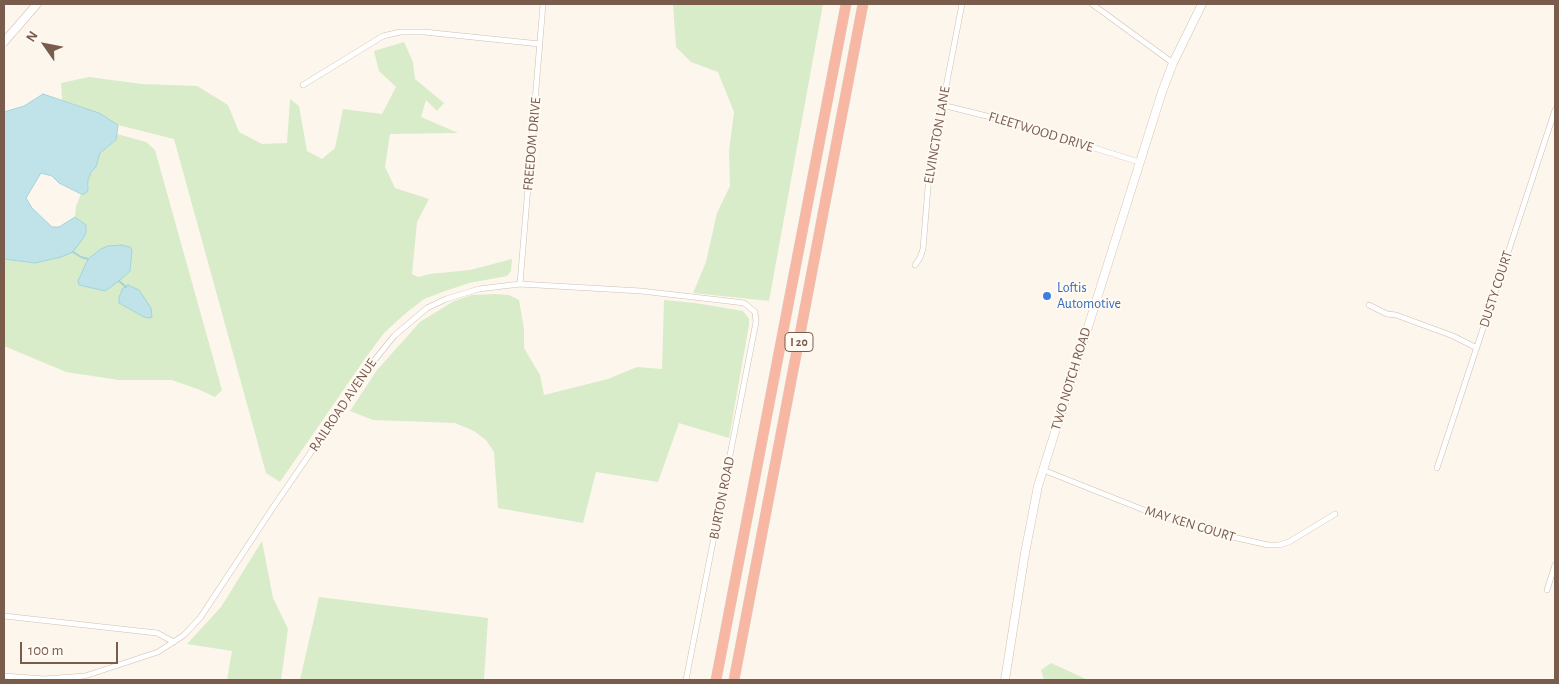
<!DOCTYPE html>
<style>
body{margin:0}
#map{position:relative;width:1559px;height:684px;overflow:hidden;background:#fdf6ec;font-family:"Alegreya Sans",sans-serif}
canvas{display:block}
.frame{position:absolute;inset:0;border:5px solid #7a5c4d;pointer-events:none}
.north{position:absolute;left:20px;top:20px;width:50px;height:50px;-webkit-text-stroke:4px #fffaf3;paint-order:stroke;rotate:303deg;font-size:14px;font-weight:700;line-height:20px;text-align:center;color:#7a5c4d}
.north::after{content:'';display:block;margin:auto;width:18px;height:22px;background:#7a5c4d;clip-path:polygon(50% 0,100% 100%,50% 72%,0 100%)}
.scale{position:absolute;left:20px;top:642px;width:98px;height:22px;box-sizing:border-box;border:2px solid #7a5c4d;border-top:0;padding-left:6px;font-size:15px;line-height:18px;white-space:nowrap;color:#7a5c4d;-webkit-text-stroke:4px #fffaf3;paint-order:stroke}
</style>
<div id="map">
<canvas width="1559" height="684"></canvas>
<div class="frame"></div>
<div class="north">N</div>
<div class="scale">100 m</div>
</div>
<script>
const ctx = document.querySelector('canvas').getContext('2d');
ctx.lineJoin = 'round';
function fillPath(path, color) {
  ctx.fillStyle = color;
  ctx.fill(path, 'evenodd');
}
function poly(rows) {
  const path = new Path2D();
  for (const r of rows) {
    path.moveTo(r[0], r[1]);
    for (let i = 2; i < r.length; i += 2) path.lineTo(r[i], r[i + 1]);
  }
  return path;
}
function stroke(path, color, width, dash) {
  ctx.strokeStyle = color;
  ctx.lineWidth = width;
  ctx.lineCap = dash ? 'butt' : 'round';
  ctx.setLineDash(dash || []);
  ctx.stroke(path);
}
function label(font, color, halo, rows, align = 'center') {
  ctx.font = font + ' "Alegreya Sans",sans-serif';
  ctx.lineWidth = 4;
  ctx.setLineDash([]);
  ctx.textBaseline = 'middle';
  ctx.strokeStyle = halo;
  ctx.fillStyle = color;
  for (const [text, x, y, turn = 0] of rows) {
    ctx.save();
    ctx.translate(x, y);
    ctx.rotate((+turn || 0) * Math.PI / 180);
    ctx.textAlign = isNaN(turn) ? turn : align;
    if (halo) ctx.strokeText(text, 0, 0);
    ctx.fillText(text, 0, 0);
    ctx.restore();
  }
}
fillPath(poly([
 [673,4,823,4,769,301,693,293,706,262,717,213,730,186,729,151,734,112,718,72,691,62,676,47],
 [404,42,413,62,415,79,444,103,437,111,426,100,421,117,458,133,390,134,385,167,395,188,429,199,417,222,412,274,418,277,430,274,470,270,512,259,511,271,507,276,469,283,448,290,424,299,406,313,384,333,364,360,280,482,266,473,174,139,118,125,99,113,62,100,61,83,89,77,142,84,197,86,228,105,239,132,262,144,287,143,290,99,299,106,307,151,322,159,335,148,343,109,382,114,396,87,379,71,374,51],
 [117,134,146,142,155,150,222,390,215,397,200,390,172,380,119,380,66,372,4,346,4,259,35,263,84,237,86,232,86,225,75,217,76,206,81,194,84,194,89,186,88,180,91,172,96,167,100,153,116,140],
 [494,294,509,295,519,300,524,329,524,348,540,375,544,395,608,379,637,367,662,369,664,300,695,303,743,311,749,319,749,325,729,438,679,423,658,482,596,472,583,523,498,508,494,452,486,440,474,431,455,423,373,420,350,411,377,370,420,322,454,301,472,295],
 [262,541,273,598,288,629,281,680,227,680,232,651,187,644,221,607],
 [319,597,488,618,484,680,300,680],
 [1051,663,1088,680,1044,680,1041,670]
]), '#d8ecc9');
const water = poly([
 [43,94,99,113,118,125,116,140,100,153,96,167,91,172,88,180,88,191,84,194,81,194,59,183,52,176,41,173,26,198,32,208,52,227,59,227,75,217,86,225,86,232,84,237,73,252,61,257,35,263,4,259,4,112,24,106,43,94],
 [121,245,130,247,132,250,130,271,119,281,105,291,79,285,78,281,88,259,101,249,108,246,121,245],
 [128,285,139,290,151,308,152,317,149,318,144,317,119,303,119,297,123,288,128,285]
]);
fillPath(water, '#bfe3e8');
stroke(water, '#a5d3da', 1);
stroke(poly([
 [73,252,81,257,88,259],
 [119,281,126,287]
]), '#a5d3da', 2);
const street = poly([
 [1092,4,1173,63],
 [303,85,383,36,400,32,424,32,540,44],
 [942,105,1011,122,1139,162],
 [915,265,920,258,923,249,929,175,962,4],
 [520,284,543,4],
 [1369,305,1387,314,1396,315,1453,336,1477,348],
 [1437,468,1555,110],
 [1043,470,1149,512,1228,536,1268,545,1279,545,1289,542,1335,514],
 [1547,590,1555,565],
 [4,616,157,633,174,642],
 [4,676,44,679,85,676,158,652,184,635,200,618,272,509,373,362,394,336,427,308,446,299,479,289,520,284,641,291,728,301,744,303,755,312,756,322,686,680]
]);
const secondary = poly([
 [4,42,37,4],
 [1005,680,1025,553,1038,486,1162,92,1173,63,1202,4]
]);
const highway = poly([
 [716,680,846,4],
 [734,680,863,4]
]);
stroke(street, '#d1beb0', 6);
stroke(secondary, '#d6c0b0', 9);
stroke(highway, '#dad1cd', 11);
stroke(street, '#fff', 5);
stroke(secondary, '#fff', 8);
stroke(highway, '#f7b7a3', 10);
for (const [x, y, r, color] of [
 [1047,296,5,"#3f7fe0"]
]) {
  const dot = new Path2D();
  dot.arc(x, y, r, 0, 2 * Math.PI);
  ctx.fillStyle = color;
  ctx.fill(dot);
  stroke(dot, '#fffaf3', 2);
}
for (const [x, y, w] of [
 [799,342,28]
]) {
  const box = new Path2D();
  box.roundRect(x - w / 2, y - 9.5, w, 19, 4);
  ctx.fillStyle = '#fffaf3';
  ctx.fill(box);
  stroke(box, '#7a5c4d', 1);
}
label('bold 12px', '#7a5c4d', null, [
 ["I 20",799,342]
]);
label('14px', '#7a5c4d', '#fffaf3', [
 ["FLEETWOOD DRIVE",1041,132,17],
 ["ELVINGTON LANE",937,135,-80],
 ["FREEDOM DRIVE",532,144,-85],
 ["DUSTY COURT",1496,289,-72],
 ["TWO NOTCH ROAD",1071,379,-73],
 ["RAILROAD AVENUE",343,405,-56],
 ["BURTON ROAD",722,498,-79],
 ["MAY KEN COURT",1190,524,17]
]);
label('14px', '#366cbe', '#fffaf3', [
 ["Loftis",1057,288],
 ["Automotive",1057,304]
], 'left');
</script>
